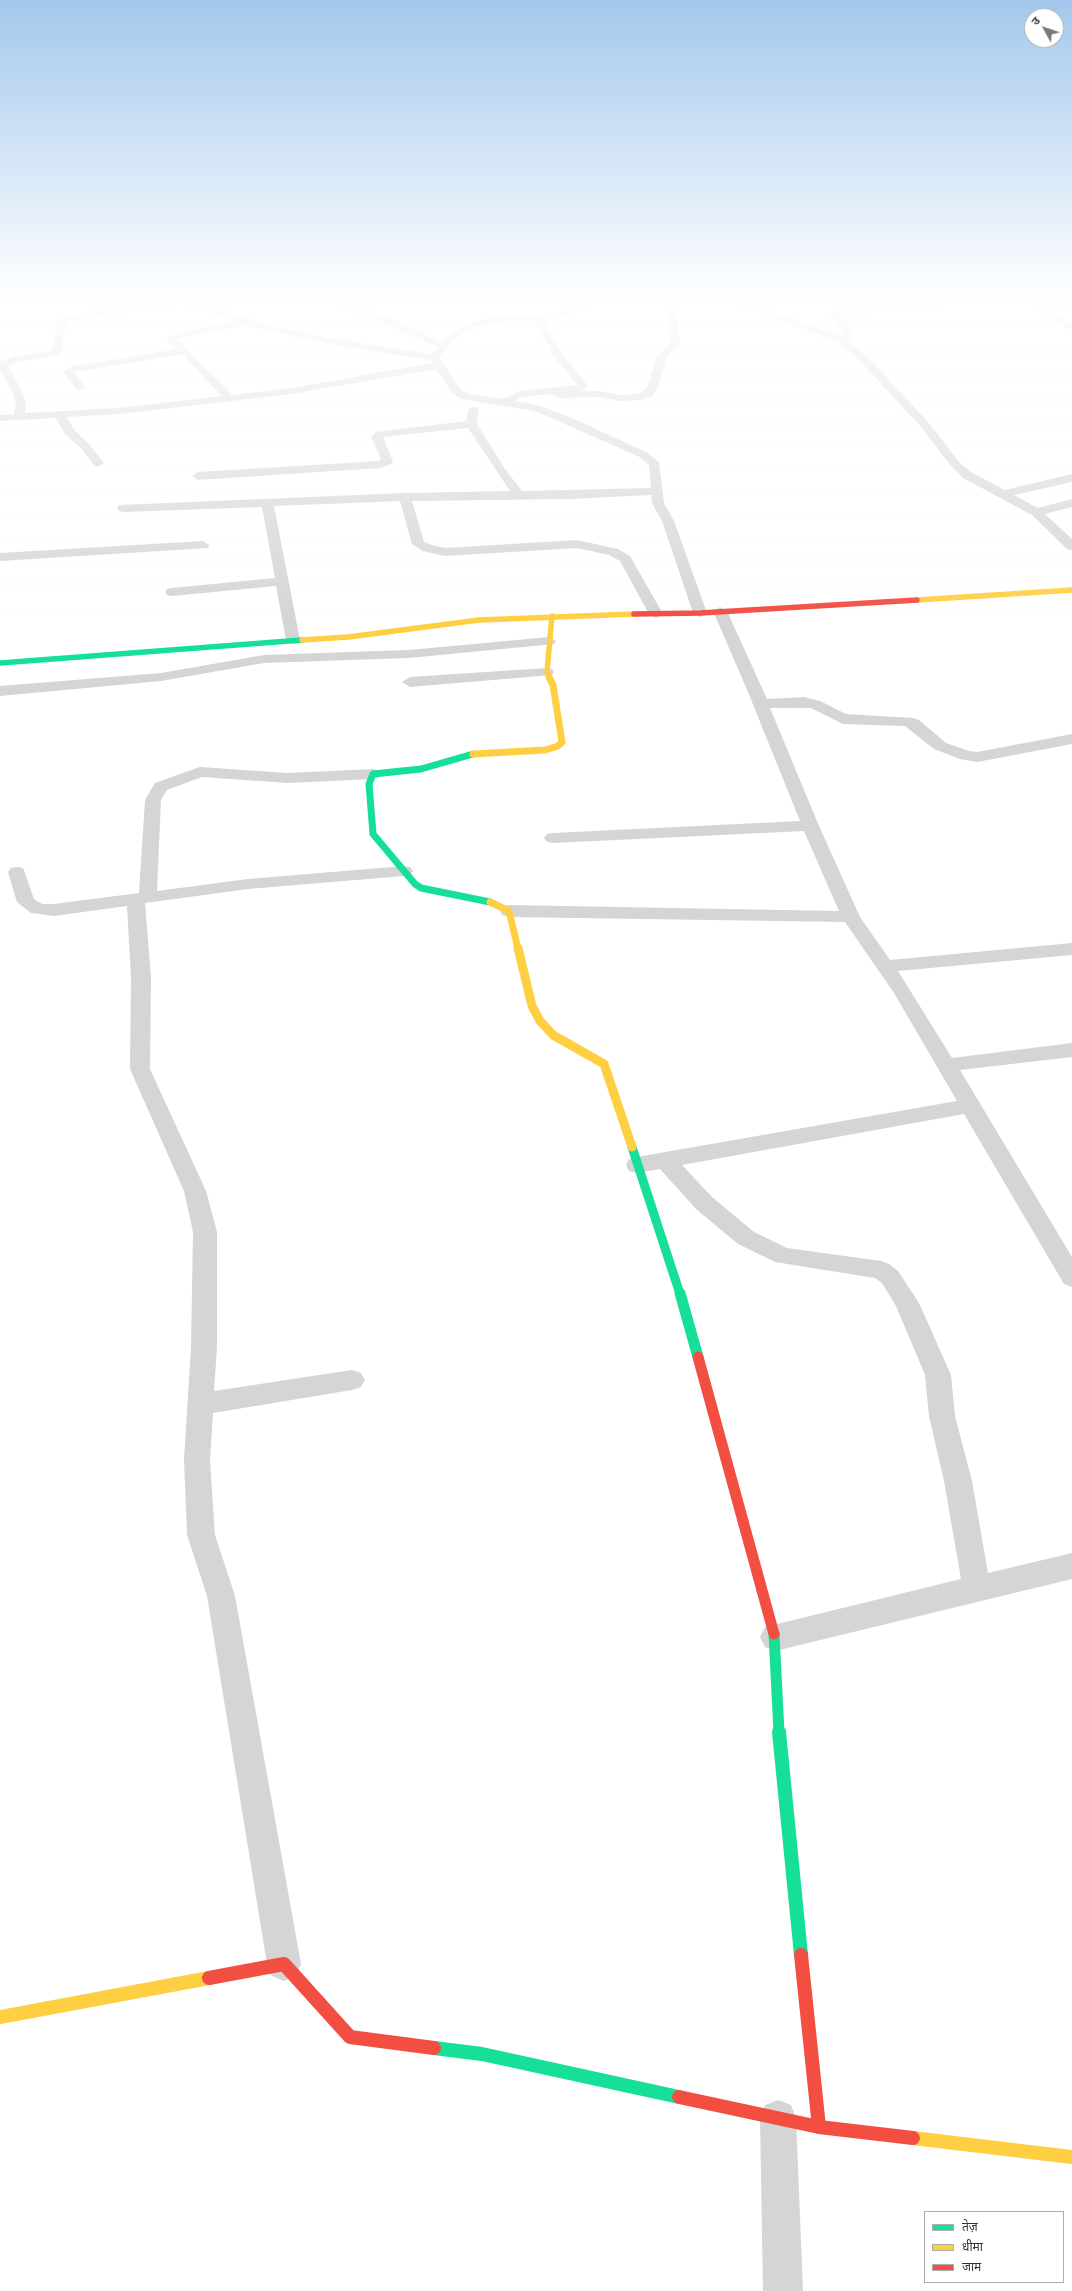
<!DOCTYPE html>
<meta charset="utf-8">
<style>
body{margin:0}
#map{position:relative;width:1072px;height:2291px;overflow:hidden;background:#fff;font-family:Quicksand,"Noto Sans Devanagari",sans-serif}
canvas{display:block}
.legend{position:absolute;left:924px;top:2211px;width:140px;height:72px;box-sizing:border-box;background:#fff;border:1px solid #adadad;margin:0;padding:5px 7px;list-style:none;font-size:12px;color:#313131}
.legend li{display:flex;align-items:center;gap:8px;height:20px}
.legend b{width:20px;border:1px solid #adadad}
.north{position:absolute;left:1024px;top:8px;width:40px;height:40px;box-sizing:border-box;background:#fff;border:1px solid #adadad;border-radius:50%;rotate:310deg;font-size:11px;font-weight:700;line-height:16px;text-align:center;color:#313131}
.north::after{content:'';display:block;margin:auto;width:14px;height:18px;background:#797979;clip-path:polygon(50% 0,100% 100%,50% 72%,0 100%)}
</style>
<div id="map">
<canvas width="1072" height="2291"></canvas>
<ul class="legend">
<li><b style="height:5px;background:#16e098"></b>तेज़</li>
<li><b style="height:5px;background:#ffcf43"></b>धीमा</li>
<li><b style="height:5px;background:#f24e42"></b>जाम</li>
</ul>
<div class="north">उ</div>
</div>
<script>
const ctx = document.querySelector('canvas').getContext('2d');
ctx.lineJoin = 'round';
function poly(rows) {
  const path = new Path2D();
  for (const r of rows) {
    path.moveTo(r[0], r[1]);
    for (let i = 2; i < r.length; i += 2) path.lineTo(r[i], r[i + 1]);
  }
  return path;
}
function fillPath(path, color) {
  ctx.fillStyle = color;
  ctx.fill(path, 'evenodd');
}
function stroke(path, color, width, dash) {
  ctx.strokeStyle = color;
  ctx.lineWidth = width;
  ctx.lineCap = dash ? 'butt' : 'round';
  ctx.setLineDash(dash || []);
  ctx.stroke(path);
}
fillPath(poly([
 [0,298,18,298,0,303,0,298],
 [173,298,185,298,272,326,330,338,432,354,438,347,324,298,337,298,369,309,443,342,454,330,471,323,500,316,550,314,562,312,592,298,603,298,568,316,544,320,562,354,588,386,581,391,601,391,618,395,639,394,647,388,656,358,670,342,666,305,680,298,691,298,676,306,680,343,666,359,657,389,652,396,640,400,618,401,601,397,560,398,551,394,522,397,515,401,541,406,572,418,646,452,659,462,664,503,674,521,707,613,700,617,693,613,662,521,652,503,651,495,570,499,412,501,424,542,432,545,445,548,577,540,618,549,630,556,663,614,656,618,649,614,620,561,609,555,577,548,445,556,423,551,412,544,400,501,274,506,300,640,298,643,293,644,286,640,276,586,172,596,167,595,165,592,167,589,172,588,275,578,262,507,123,512,119,511,117,508,119,505,405,493,510,491,468,428,383,437,393,462,391,464,380,468,198,480,192,476,198,472,379,461,381,459,371,437,376,432,466,421,469,409,474,406,479,409,477,424,505,469,522,491,651,488,649,465,638,456,535,411,462,399,453,394,436,369,292,394,119,414,67,417,74,430,89,444,104,463,98,467,94,465,81,448,65,434,56,418,0,421,0,415,14,414,16,404,13,393,0,371,0,362,16,356,52,351,57,321,66,316,173,298],
 [181,303,234,321,167,336,167,340,177,349,70,367,63,372,76,389,80,390,85,387,74,372,183,354,221,396,119,408,25,413,26,404,23,393,8,366,18,362,61,355,65,324,69,321,181,303],
 [535,320,553,355,577,385,520,391,503,399,469,394,461,390,439,357,460,334,477,327,500,322,535,320],
 [245,325,330,344,431,360,433,363,292,388,232,395,177,339,245,325],
 [273,298,315,298,293,304,273,298],
 [721,298,734,298,839,336,843,332,829,314,831,312,945,298,962,298,961,301,958,302,841,316,853,332,847,340,867,356,928,422,960,463,971,472,1005,490,1072,474,1072,482,1014,495,1038,508,1072,499,1072,507,1045,514,1072,539,1072,550,1067,549,1032,515,963,478,952,467,920,426,859,360,838,342,721,298],
 [1023,298,1033,298,1043,305,1072,303,1072,309,1051,310,1072,325,1072,332,1023,298],
 [203,541,209,545,208,548,0,561,0,553,203,541],
 [720,607,727,611,767,699,804,697,820,701,846,714,913,718,919,720,946,743,969,751,977,752,1072,734,1072,744,977,762,960,759,934,749,905,726,843,724,811,708,770,708,819,826,860,917,890,960,1072,943,1072,955,898,971,952,1058,1072,1043,1072,1057,960,1070,1072,1257,1072,1287,1064,1284,964,1114,682,1165,712,1197,754,1232,787,1248,881,1261,889,1264,898,1271,919,1303,951,1375,955,1416,972,1481,988,1573,1072,1553,1072,1579,775,1651,765,1647,760,1637,765,1627,961,1579,944,1481,929,1416,925,1375,896,1306,882,1283,875,1278,775,1262,738,1244,696,1209,660,1169,637,1173,629,1171,626,1165,629,1159,637,1157,957,1101,894,993,845,922,509,917,502,915,500,911,502,907,509,905,839,911,804,831,553,843,547,842,544,838,547,834,553,833,800,821,748,692,713,611,720,607],
 [549,637,556,641,554,644,409,658,264,663,161,681,0,696,0,686,161,673,264,655,409,650,549,637],
 [547,668,552,669,554,672,552,675,410,687,402,682,410,677,547,668],
 [200,767,288,773,373,769,379,771,381,774,379,777,373,779,288,783,202,777,167,790,161,800,157,891,248,879,404,866,410,867,413,871,410,875,404,876,248,889,145,903,151,978,150,1069,206,1191,217,1232,217,1347,214,1391,352,1370,361,1373,365,1380,361,1387,352,1390,213,1413,210,1460,215,1535,235,1596,301,1964,296,1976,284,1981,272,1976,267,1964,207,1596,187,1535,184,1460,191,1347,193,1232,184,1191,130,1069,131,978,127,906,54,916,31,913,17,902,8,872,11,868,17,867,23,868,34,899,42,904,54,904,139,893,145,800,155,783,200,767],
 [778,2100,791,2105,796,2118,803,2291,763,2291,760,2118,765,2105,778,2100]
]), '#d5d5d5');
stroke(poly([
 [0,663,302,640]
]), '#16e098', 5.5);
stroke(poly([
 [473,754,421,769,373,774,369,784,373,834,415,884,421,888,490,902]
]), '#16e098', 7);
stroke(poly([
 [632,1147,680,1294]
]), '#16e098', 9);
stroke(poly([
 [680,1293,698,1357],
 [774,1634,779,1733]
]), '#16e098', 11);
stroke(poly([
 [779,1732,801,1955],
 [434,2048,482,2054,679,2097]
]), '#16e098', 14);
stroke(poly([
 [917,600,1072,590],
 [302,640,348,637,479,620,634,614],
 [550,678,547,672,552,616]
]), '#ffcf43', 5.5);
stroke(poly([
 [473,754,545,750,558,746,562,742,553,685,549,677],
 [490,902,509,911,518,949]
]), '#ffcf43', 7);
stroke(poly([
 [518,948,532,1006,540,1021,553,1035,604,1064,632,1147]
]), '#ffcf43', 9);
stroke(poly([
 [0,2017,209,1978],
 [913,2138,1072,2157]
]), '#ffcf43', 14);
stroke(poly([
 [634,614,700,613,917,600]
]), '#f24e42', 5.5);
stroke(poly([
 [698,1357,774,1634]
]), '#f24e42', 11);
stroke(poly([
 [801,1955,819,2127],
 [209,1978,284,1964,350,2037,434,2048],
 [679,2097,819,2127,913,2138]
]), '#f24e42', 14);
const sky = ctx.createLinearGradient(0, 0, 0, 619);
sky.addColorStop(0, '#a3c8ec');
sky.addColorStop(0.48, '#fff');
sky.addColorStop(1, '#ffffff00');
ctx.fillStyle = sky;
ctx.fillRect(0, 0, 1072, 619);
</script>
